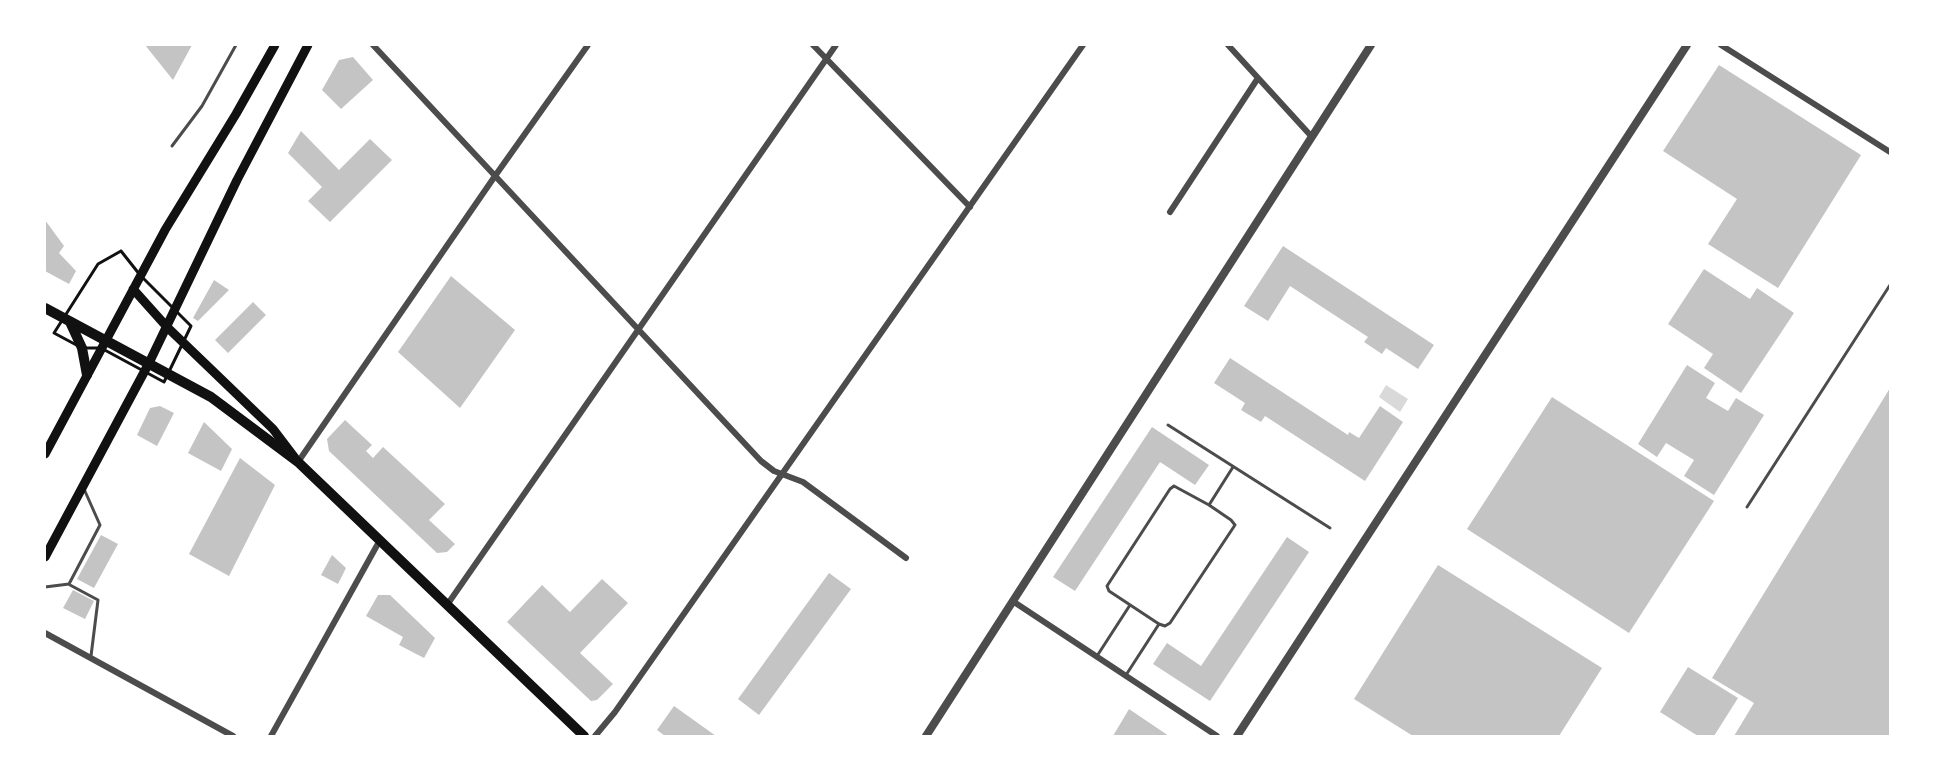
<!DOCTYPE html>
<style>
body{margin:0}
#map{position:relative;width:1935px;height:781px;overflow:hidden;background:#fff;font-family:"Fira Sans",sans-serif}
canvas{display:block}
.frame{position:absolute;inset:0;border:46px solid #fff;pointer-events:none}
</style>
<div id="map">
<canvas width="1935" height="781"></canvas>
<div class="frame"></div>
</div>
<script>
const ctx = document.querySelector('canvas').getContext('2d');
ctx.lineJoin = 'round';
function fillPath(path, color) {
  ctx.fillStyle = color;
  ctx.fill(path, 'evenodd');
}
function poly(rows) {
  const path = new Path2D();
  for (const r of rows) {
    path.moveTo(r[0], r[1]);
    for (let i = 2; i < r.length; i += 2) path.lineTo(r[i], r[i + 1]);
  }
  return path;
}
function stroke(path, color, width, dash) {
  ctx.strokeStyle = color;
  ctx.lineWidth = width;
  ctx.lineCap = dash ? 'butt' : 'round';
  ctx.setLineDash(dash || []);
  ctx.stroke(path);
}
fillPath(poly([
 [1386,385,1408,399,1400,412,1379,397]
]), '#d9d9d9');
fillPath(poly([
 [145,45,192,45,173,80],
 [353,57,373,80,341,109,322,90,339,60],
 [1719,65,1861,155,1778,288,1708,244,1737,199,1663,151],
 [301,131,339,170,370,139,392,160,330,222,308,201,322,187,288,153],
 [45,220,64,246,59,253,76,271,69,284,45,271],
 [1283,246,1434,345,1418,369,1386,348,1382,354,1364,342,1368,337,1290,286,1268,321,1244,306],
 [1704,269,1750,299,1757,288,1794,313,1741,393,1704,368,1713,354,1668,324],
 [451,276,515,330,460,408,398,352],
 [214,280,229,290,198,321,193,318],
 [253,302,266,315,228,353,215,340],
 [1230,358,1348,435,1349,432,1359,438,1380,406,1403,422,1365,481,1265,416,1261,422,1241,410,1245,403,1214,383],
 [1687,365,1715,383,1706,398,1728,411,1736,398,1764,415,1714,495,1684,476,1694,460,1666,443,1657,457,1638,444],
 [1890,388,1890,736,1734,736,1754,703,1712,678],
 [1552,397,1714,501,1629,633,1467,529],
 [160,406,174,413,157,446,137,435,150,408],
 [345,420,372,445,366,451,373,458,383,447,445,504,429,520,455,544,447,552,437,553,329,451,327,439],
 [204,422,232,449,221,471,188,453],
 [1152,427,1209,465,1195,485,1160,462,1075,591,1053,577],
 [240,458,275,485,229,576,189,554],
 [101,535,118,544,94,588,77,579],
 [1287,537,1309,552,1210,701,1153,664,1167,643,1201,666],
 [332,555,346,568,338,584,321,575],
 [1438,565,1602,668,1559,736,1413,736,1354,699],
 [829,573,851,589,759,715,738,699],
 [602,579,628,603,580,653,613,684,597,700,591,701,507,622,542,585,570,612],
 [73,590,94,601,85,619,63,608],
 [378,595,390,595,435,638,424,658,399,645,403,637,366,616],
 [1688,667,1738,698,1714,736,1698,736,1660,712],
 [674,706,716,736,665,736,657,730],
 [1129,709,1169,736,1113,736]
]), '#c4c4c4');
stroke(poly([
 [121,251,140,275,191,326,164,382,101,348,82,348,54,333,98,264,121,251]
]), '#111', 3);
stroke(poly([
 [172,146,202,106,236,45],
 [1168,425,1330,528],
 [1174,486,1209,505,1231,520,1235,525,1170,623,1165,626,1159,624,1109,591,1107,586,1170,489,1174,486],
 [1209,505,1233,467],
 [1747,507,1890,285],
 [70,585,98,600,91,656],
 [45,587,69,584,100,525,84,489],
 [1097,656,1130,605],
 [1126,675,1159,624]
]), '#4c4c4c', 3);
stroke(poly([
 [373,45,761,461,774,471,803,482,906,558],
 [813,45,970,207],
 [1228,45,1312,137],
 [1721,45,1890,152],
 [1170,212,1258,78],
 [298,462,495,176,588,45],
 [1014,602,1217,736],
 [447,605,836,45],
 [45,633,233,736],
 [271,736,380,540],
 [595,736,615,712,1083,45]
]), '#4c4c4c', 6);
stroke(poly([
 [926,736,1371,45],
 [1237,736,1687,45]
]), '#4c4c4c', 8);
stroke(poly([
 [133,289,167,327,273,429,295,458],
 [45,454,165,230,236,114,275,45],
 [45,557,149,363,237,180,308,45]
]), '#111', 9);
stroke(poly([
 [45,308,211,397,298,462,584,736],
 [70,322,82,348,87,375]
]), '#111', 10);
</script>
